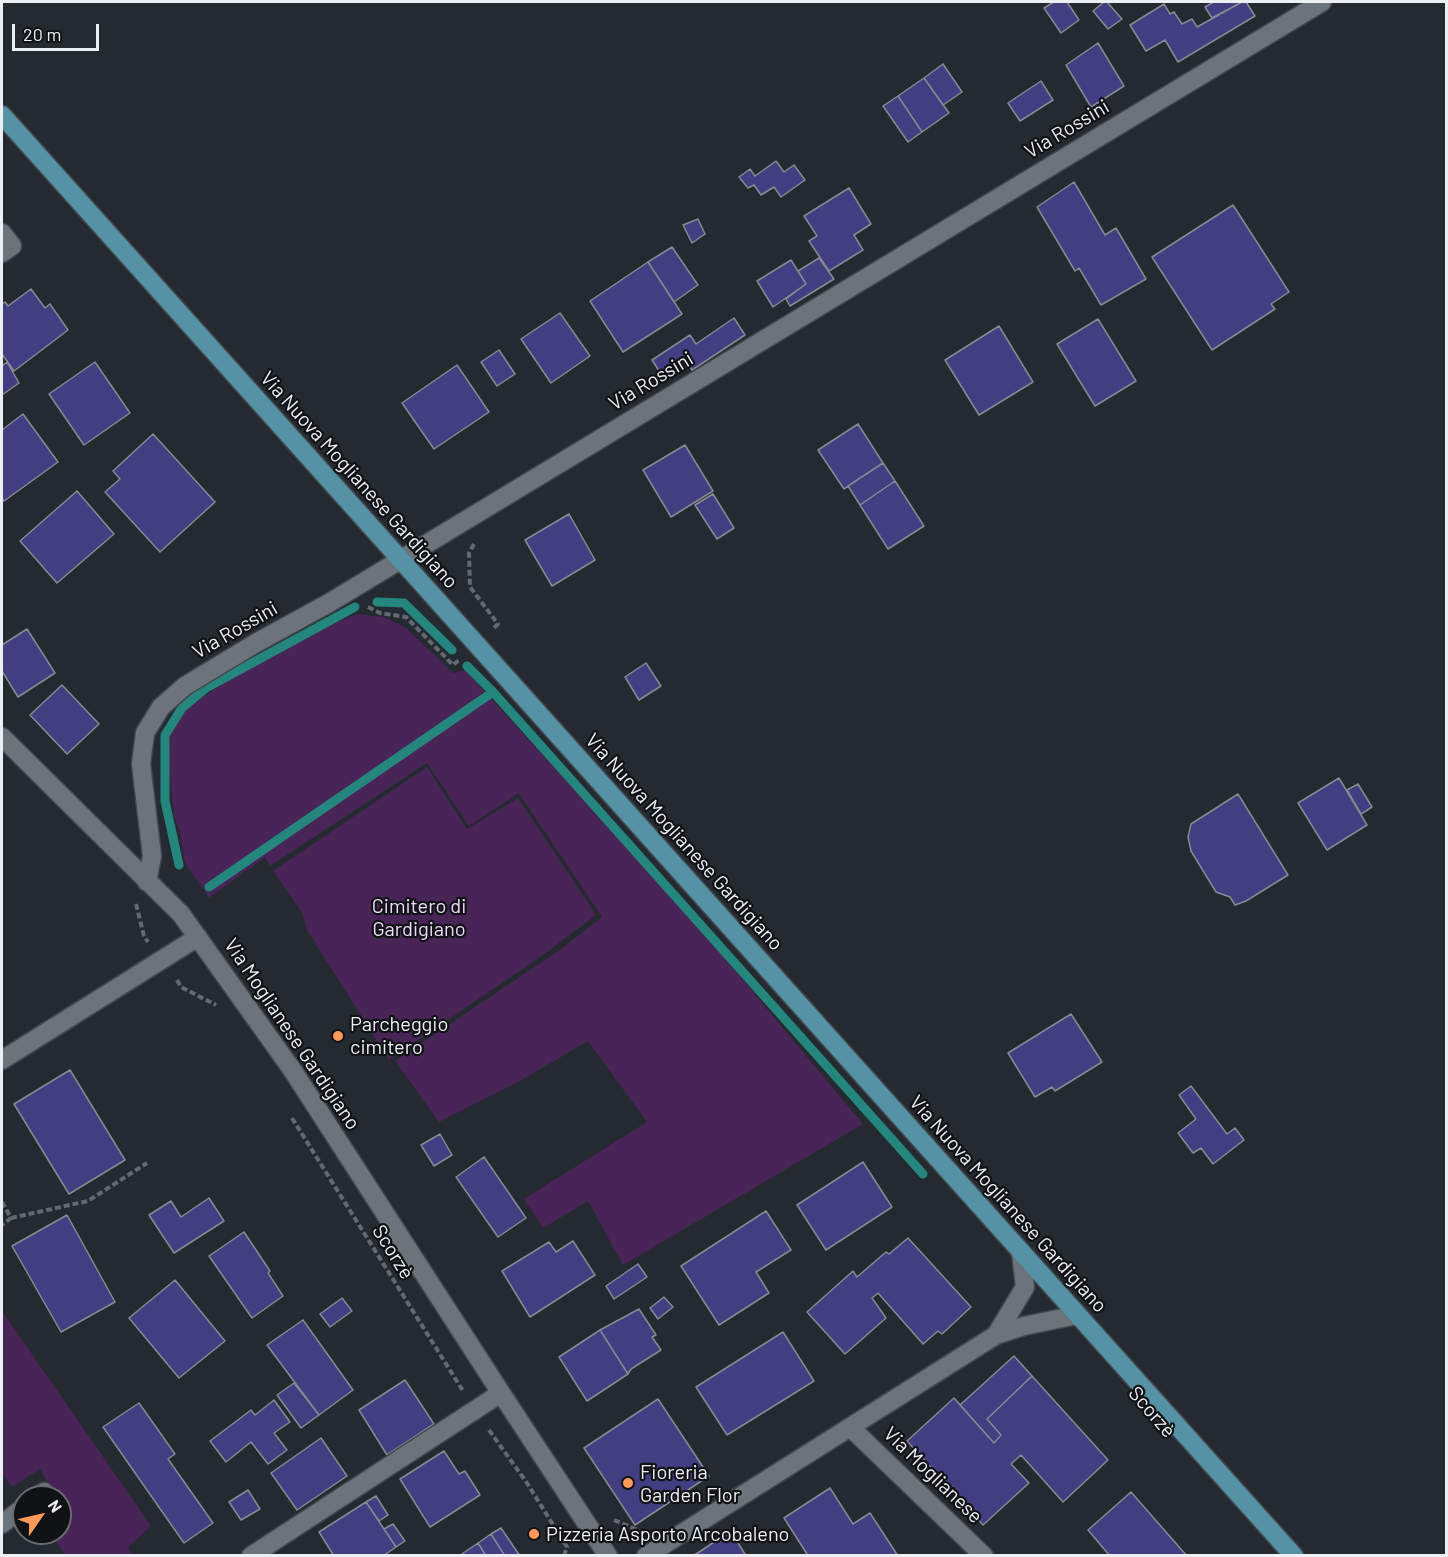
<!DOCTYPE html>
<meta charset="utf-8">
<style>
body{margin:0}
#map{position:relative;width:1448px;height:1557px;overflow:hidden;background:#252a31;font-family:Barlow,sans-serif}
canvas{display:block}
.frame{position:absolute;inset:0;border:3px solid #ecf0f4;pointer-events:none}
.north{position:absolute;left:12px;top:1485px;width:60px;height:60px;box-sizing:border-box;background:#101316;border:2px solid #686b6f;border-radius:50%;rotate:56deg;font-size:16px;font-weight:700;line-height:24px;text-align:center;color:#ecf0f4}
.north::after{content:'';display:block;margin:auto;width:21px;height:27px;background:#ff9a5b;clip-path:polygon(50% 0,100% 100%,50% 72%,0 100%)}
.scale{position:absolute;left:12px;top:24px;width:87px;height:27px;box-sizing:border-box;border:3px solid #ecf0f4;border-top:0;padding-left:8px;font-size:18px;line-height:21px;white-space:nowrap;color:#ecf0f4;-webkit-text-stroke:4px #101316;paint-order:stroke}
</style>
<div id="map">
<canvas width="1448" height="1557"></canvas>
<div class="frame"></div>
<div class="north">N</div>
<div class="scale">20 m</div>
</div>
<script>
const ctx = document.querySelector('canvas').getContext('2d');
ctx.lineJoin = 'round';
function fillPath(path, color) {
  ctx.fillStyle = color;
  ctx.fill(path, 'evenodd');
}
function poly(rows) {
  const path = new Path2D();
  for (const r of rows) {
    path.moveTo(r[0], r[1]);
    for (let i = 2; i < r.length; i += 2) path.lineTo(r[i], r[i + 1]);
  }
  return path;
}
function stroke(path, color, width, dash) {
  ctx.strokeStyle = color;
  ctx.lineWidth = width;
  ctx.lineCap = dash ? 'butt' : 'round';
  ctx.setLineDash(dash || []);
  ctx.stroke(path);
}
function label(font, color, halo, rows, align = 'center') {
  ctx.font = font + ' Barlow,sans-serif';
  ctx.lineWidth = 4.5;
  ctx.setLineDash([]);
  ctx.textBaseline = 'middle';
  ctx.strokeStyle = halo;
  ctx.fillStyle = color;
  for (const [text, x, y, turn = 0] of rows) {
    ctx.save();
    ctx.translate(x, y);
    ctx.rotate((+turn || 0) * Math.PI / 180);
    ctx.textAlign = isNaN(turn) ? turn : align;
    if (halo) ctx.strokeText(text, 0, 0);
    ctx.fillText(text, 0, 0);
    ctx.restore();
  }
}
fillPath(poly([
 [357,614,384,617,406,628,453,673,465,670,623,843,723,956,863,1124,623,1265,588,1201,543,1228,524,1199,647,1122,588,1041,520,1081,439,1122,395,1061,561,949,602,917,519,793,469,826,427,763,270,866,265,857,209,898,185,863,180,832,174,816,168,758,171,733,188,707,232,678,323,628],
 [427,767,467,829,518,798,596,915,540,957,389,1060,307,930,302,912,273,871],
 [2,1311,151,1526,128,1547,133,1555,65,1555,52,1535,60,1533,60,1530,71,1522,60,1504,60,1497,56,1497,40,1469,12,1487,2,1473]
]), '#482457');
stroke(poly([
 [377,602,404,603,452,650],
 [467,666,493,692],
 [179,865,165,801,165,735,182,708,206,688,355,607],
 [209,887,493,692,923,1174]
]), '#25867e', 9);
const building = poly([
 [1054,2,1067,2,1079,20,1061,33,1044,8,1054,2],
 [1104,2,1107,2,1122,19,1108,29,1093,11,1104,2],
 [1214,2,1242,2,1212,18,1205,7,1214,2],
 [1242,2,1246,2,1255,16,1178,62,1165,40,1146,51,1130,25,1164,4,1170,14,1174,12,1182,24,1192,19,1197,27,1242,2],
 [1098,43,1124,86,1091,107,1066,65,1098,43],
 [943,64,962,92,943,105,924,78,943,64],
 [924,78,949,113,922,132,898,96,924,78],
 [1041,81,1053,100,1020,121,1008,103,1041,81],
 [898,96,922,132,908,142,883,106,898,96],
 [776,161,784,172,794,165,805,180,781,197,774,187,761,195,754,185,748,188,739,177,750,169,755,176,776,161],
 [1074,182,1105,235,1116,228,1146,279,1101,305,1079,268,1075,271,1037,207,1074,182],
 [849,188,871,224,854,235,863,250,829,271,809,241,817,236,804,216,849,188],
 [1233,205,1289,292,1271,304,1275,309,1212,350,1152,257,1233,205],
 [698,219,705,234,692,243,683,225,698,219],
 [672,247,698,285,674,302,648,262,672,247],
 [819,258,834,279,790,306,786,299,806,284,798,271,819,258],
 [791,260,806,284,773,307,757,281,791,260],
 [648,262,682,314,623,352,590,301,648,262],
 [31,289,45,308,50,304,68,330,14,371,2,354,2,304,5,302,8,306,31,289],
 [560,313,590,356,551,383,521,339,560,313],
 [734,318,745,335,692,370,689,365,665,380,652,360,690,335,696,344,734,318],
 [1098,319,1136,381,1095,406,1057,344,1098,319],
 [999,326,1033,382,979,415,945,360,999,326],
 [499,350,515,374,497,386,481,362,499,350],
 [7,362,19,383,2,395,2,366,7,362],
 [95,362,130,413,84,445,49,394,95,362],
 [457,365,489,412,434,449,402,403,457,365],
 [23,414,58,462,4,501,2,498,2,430,23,414],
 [858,424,883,463,844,489,818,450,858,424],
 [153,434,215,502,160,552,105,492,120,479,113,471,153,434],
 [685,445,713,491,671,517,643,470,685,445],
 [883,463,895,481,860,505,848,486,883,463],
 [895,481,924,526,888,549,860,505,895,481],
 [77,491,114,534,57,583,20,541,77,491],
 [713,494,734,528,717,539,695,505,713,494],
 [569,514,595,560,552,586,525,540,569,514],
 [27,629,55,673,18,697,2,671,2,645,27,629],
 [646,663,661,686,639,700,625,677,646,663],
 [62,685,99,724,67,754,30,715,62,685],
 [1339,778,1367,825,1327,850,1298,803,1339,778],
 [1358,784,1372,807,1361,814,1347,790,1358,784],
 [1238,794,1288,875,1246,901,1235,905,1230,897,1216,892,1191,851,1188,837,1191,824,1238,794],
 [1071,1014,1102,1062,1055,1091,1052,1087,1035,1097,1008,1053,1071,1014],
 [70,1070,125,1160,69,1194,14,1104,70,1070],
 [1191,1086,1227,1134,1235,1128,1244,1140,1213,1164,1201,1148,1193,1153,1178,1133,1196,1119,1179,1095,1191,1086],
 [440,1134,452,1155,434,1166,421,1145,440,1134],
 [484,1157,526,1218,498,1237,456,1177,484,1157],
 [863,1162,892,1207,826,1250,797,1205,863,1162],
 [209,1198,224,1221,174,1253,149,1215,171,1201,181,1217,209,1198],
 [766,1211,791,1250,756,1272,769,1293,719,1325,681,1266,766,1211],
 [67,1215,115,1302,61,1332,12,1246,67,1215],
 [244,1232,270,1271,268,1273,283,1296,252,1318,209,1256,244,1232],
 [908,1238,971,1307,942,1334,938,1331,923,1344,878,1293,872,1298,886,1318,845,1354,807,1312,853,1271,857,1277,886,1252,889,1254,908,1238],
 [573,1241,595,1275,530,1317,502,1271,549,1242,556,1252,573,1241],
 [638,1264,647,1277,614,1299,606,1286,638,1264],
 [175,1280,225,1341,179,1378,129,1318,175,1280],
 [664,1297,673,1307,658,1319,650,1308,664,1297],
 [342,1298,352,1311,330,1327,320,1314,342,1298],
 [639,1309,656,1335,652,1337,661,1350,631,1369,628,1374,600,1330,639,1309],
 [303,1320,353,1390,319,1415,267,1345,303,1320],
 [600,1330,628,1374,587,1401,559,1357,600,1330],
 [783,1332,814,1381,727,1435,696,1387,783,1332],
 [1014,1356,1032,1376,987,1419,1001,1435,994,1443,960,1405,1014,1356],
 [1032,1376,1108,1460,1063,1502,1021,1455,1011,1464,1029,1483,983,1525,907,1441,954,1398,994,1443,1001,1435,987,1419,1032,1376],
 [405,1380,434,1424,387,1455,359,1410,405,1380],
 [294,1383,319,1415,301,1428,277,1395,294,1383],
 [658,1399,709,1476,635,1525,584,1448,658,1399],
 [274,1400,290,1422,274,1433,287,1450,268,1464,251,1442,226,1462,210,1441,251,1410,255,1415,274,1400],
 [139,1403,175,1454,168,1459,213,1523,184,1543,103,1427,139,1403],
 [321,1438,347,1476,297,1510,271,1473,321,1438],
 [444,1451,459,1474,465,1471,480,1495,430,1527,400,1479,444,1451],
 [830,1488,853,1524,870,1513,898,1556,806,1556,807,1554,784,1518,830,1488],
 [248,1490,260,1509,241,1520,229,1502,248,1490],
 [1131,1492,1187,1556,1110,1556,1088,1530,1131,1492],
 [376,1496,388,1515,379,1521,366,1502,376,1496],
 [366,1502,396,1547,383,1556,334,1556,319,1532,366,1502],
 [393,1524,405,1541,396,1547,384,1529,393,1524],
 [501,1528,520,1556,505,1556,491,1534,501,1528],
 [731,1531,746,1556,693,1556,731,1531],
 [491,1534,505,1556,486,1556,478,1543,491,1534],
 [478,1543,486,1556,459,1556,478,1543]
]);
fillPath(building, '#433e81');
stroke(building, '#888992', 1.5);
const minor = poly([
 [2,233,12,246,2,253],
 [2,737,181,914,293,1071,501,1393,608,1556],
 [147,882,152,856,141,764,145,733,161,707,185,686,256,643,329,603,1322,2],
 [2,1060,198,937],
 [996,1335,1025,1287,1021,1252],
 [850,1427,984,1556],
 [37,1497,44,1492],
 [2,1524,24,1507],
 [251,1556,501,1393],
 [646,1556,996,1335,1024,1326,1077,1315]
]);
const major = poly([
 [2,115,1294,1556]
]);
stroke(minor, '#43484e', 21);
stroke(major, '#43484e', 21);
stroke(poly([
 [474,544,469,553,470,587,498,624,494,628],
 [368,607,380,613,406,617,453,665,459,660],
 [136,904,144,936,148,942],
 [177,980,181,987,216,1005],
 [292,1118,463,1391],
 [2,1202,11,1218,2,1225],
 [11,1218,88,1201,147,1163],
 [489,1430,527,1483,567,1547,564,1556],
 [614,1520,640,1531]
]), '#64696f', 4, [6, 3]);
stroke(minor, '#6c737b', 18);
stroke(major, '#5592a6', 18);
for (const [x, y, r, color] of [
 [338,1036,6,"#ff9a5b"],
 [628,1483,6,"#ff9a5b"],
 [534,1534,6,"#ff9a5b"]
]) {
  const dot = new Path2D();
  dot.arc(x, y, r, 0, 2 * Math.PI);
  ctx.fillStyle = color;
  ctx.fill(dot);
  stroke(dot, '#101316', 2);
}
label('20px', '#ecf0f4', '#101316', [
 ["Via Rossini",1067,129,-31],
 ["Via Rossini",651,381,-31],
 ["Via Nuova Moglianese Gardigiano",359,480,48],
 ["Via Rossini",235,630,-30],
 ["Via Nuova Moglianese Gardigiano",684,842,48],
 ["Via Moglianese Gardigiano",292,1034,56],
 ["Via Nuova Moglianese Gardigiano",1008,1204,48],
 ["Scorzè",393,1252,58],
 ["Scorzè",1152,1412,49],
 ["Via Moglianese",933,1475,44]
]);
label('20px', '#f1d8fc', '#101316', [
 ["Cimitero di",419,906],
 ["Gardigiano",419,929]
]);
label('20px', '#ecf0f4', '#101316', [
 ["Parcheggio",350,1024],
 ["cimitero",350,1047],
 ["Fioreria",640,1472],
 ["Garden Flor",640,1495],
 ["Pizzeria Asporto Arcobaleno",546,1534]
], 'left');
</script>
